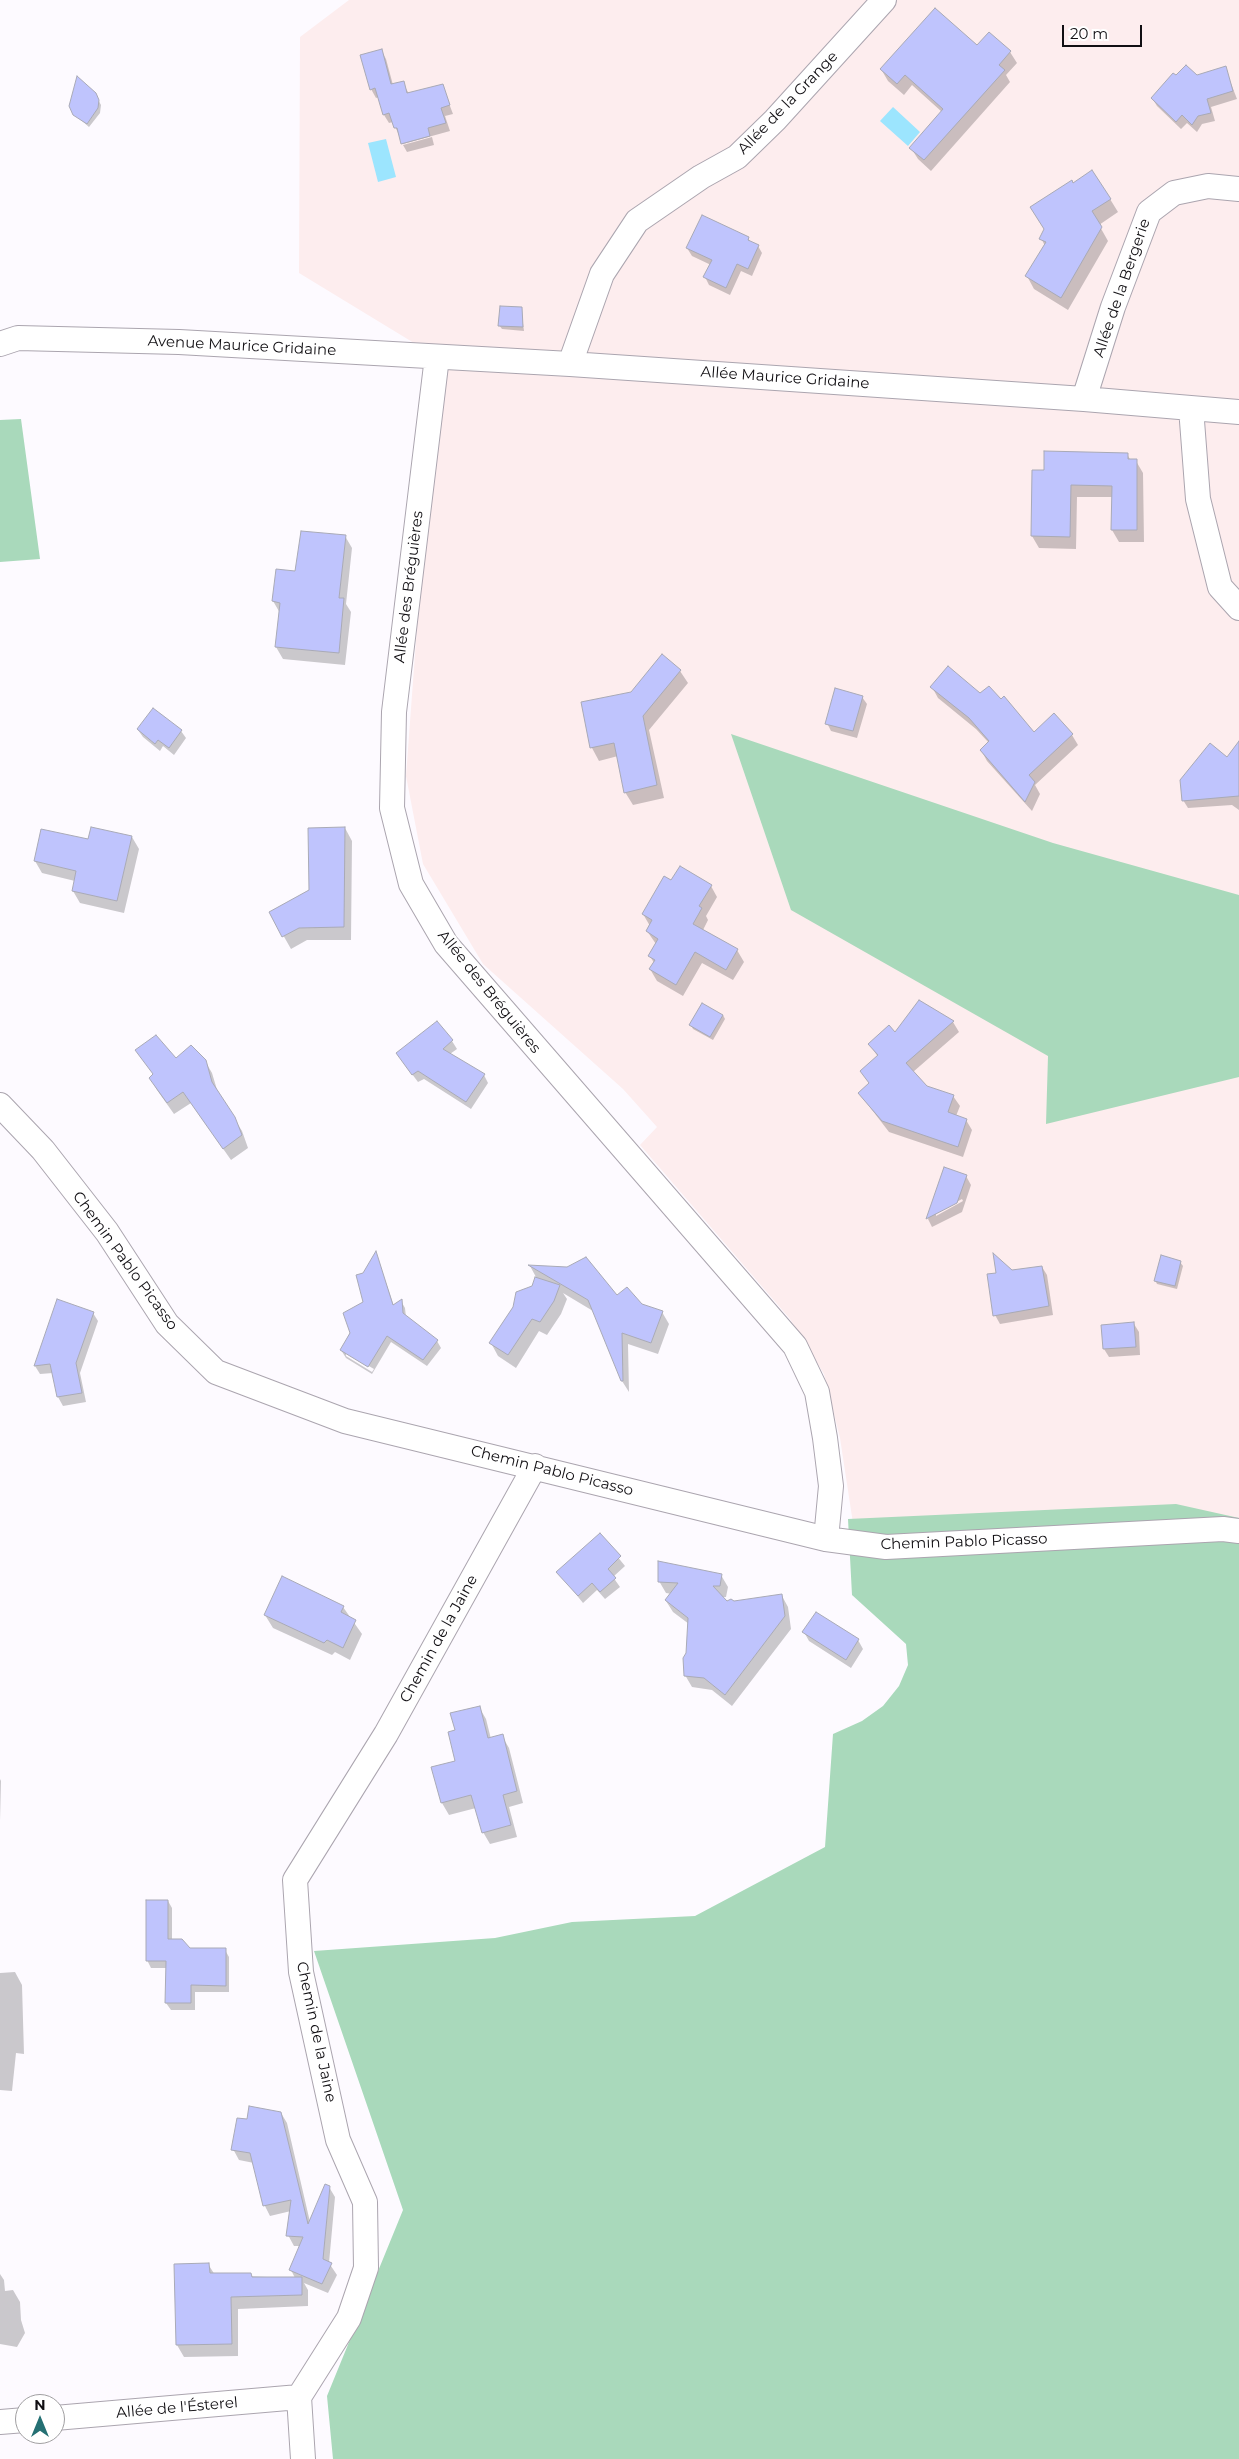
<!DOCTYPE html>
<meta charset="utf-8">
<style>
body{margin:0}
#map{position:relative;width:1239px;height:2459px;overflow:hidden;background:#fdfaff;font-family:Montserrat,sans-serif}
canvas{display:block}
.north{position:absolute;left:15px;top:2394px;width:50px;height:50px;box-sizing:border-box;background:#fff;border:1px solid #a09fa1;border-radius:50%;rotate:0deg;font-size:14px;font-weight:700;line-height:20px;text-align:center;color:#110f13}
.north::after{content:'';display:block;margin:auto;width:18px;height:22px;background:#257073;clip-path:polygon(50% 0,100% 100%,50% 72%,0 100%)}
.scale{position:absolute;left:1062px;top:25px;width:80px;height:22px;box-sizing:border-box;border:2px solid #110f13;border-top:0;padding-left:6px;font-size:15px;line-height:18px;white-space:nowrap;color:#110f13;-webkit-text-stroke:4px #fff;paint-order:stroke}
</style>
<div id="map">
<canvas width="1239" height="2459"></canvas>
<div class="north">N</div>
<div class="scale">20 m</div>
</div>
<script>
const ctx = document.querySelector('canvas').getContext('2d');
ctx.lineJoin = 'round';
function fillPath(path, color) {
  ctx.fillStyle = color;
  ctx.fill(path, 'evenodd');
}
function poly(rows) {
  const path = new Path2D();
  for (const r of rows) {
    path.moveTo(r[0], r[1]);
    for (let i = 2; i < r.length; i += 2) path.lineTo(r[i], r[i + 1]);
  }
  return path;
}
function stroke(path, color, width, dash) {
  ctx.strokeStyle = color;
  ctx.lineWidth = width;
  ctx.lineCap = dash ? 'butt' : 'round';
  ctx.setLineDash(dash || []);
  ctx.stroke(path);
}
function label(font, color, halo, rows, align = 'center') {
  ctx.font = font + ' Montserrat,sans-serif';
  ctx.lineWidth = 5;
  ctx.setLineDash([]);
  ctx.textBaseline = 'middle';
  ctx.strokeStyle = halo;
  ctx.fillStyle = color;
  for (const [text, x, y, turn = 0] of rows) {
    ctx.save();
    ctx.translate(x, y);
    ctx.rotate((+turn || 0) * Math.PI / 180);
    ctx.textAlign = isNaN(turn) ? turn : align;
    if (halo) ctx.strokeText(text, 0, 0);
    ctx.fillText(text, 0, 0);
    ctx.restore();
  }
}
fillPath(poly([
 [349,0,1239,0,1239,1531,856,1543,840,1438,824,1374,790,1319,640,1145,657,1127,623,1089,483,964,423,864,406,776,437,357,299,273,300,37]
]), '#fdedee');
fillPath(poly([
 [21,419,40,559,0,562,0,420],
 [731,734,1053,843,1239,895,1239,1077,1046,1124,1048,1056,791,910],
 [1176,1504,1239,1518,1239,2459,333,2459,327,2396,403,2210,314,1951,495,1938,572,1922,695,1916,825,1847,833,1734,862,1721,883,1706,899,1686,908,1665,906,1644,852,1595,848,1519]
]), '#a9d9bb');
fillPath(poly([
 [893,107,920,132,908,146,880,121],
 [386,139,396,177,378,182,368,143]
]), '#9ce5fe');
fillPath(poly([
 [989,33,1010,52,1017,63,1006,75,1010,82,931,171,918,159,911,148,942,112,912,85,904,95,888,81,881,69,977,47],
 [381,50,386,59,393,85,403,83,409,94,442,85,453,114,445,116,450,131,403,144,393,122,389,123,384,115,379,97,376,98,371,89],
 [1225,68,1237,99,1211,107,1215,121,1202,124,1197,132,1187,123,1181,129,1157,106,1152,98,1176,77,1197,76],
 [95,94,101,105,100,113,89,127,74,114],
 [432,137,434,145,407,152,403,145],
 [1073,185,1110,199,1118,212,1099,225,1108,241,1068,310,1034,289,1027,276,1045,246,1041,238,1045,230,1031,208],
 [748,238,751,243,758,246,762,253,752,276,741,271,730,295,709,285,705,277,711,265,692,256,687,248],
 [521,308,524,331,502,329,499,325],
 [1127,454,1131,461,1136,461,1143,473,1144,542,1119,542,1112,530,1113,497,1077,497,1076,549,1039,548,1032,536,1045,472],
 [345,536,352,548,346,604,351,612,345,665,283,659,276,647,280,613,273,601,296,573],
 [680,671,688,683,649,730,664,798,633,805,625,792,618,756,599,761,592,748,582,703,632,693],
 [932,687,980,695,1034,733,1072,735,1078,745,1035,785,1040,794,1032,811,987,761,981,750,989,743,976,729,938,698],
 [862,697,867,704,857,738,831,731,827,723],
 [138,730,181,731,186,738,174,755,163,746,160,751,143,737],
 [1239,752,1239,810,1232,805,1188,808,1183,800,1227,758],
 [345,828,352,841,351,940,307,940,291,949,270,912,309,890],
 [132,837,139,849,124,913,80,903,73,891,75,881,42,873,35,861,89,841],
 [672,882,711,886,717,897,706,916,708,920,703,930,737,950,744,962,733,980,702,963,683,996,657,981,650,969,654,963,650,956,656,944,647,931,650,926,643,914],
 [920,1001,953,1022,959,1032,913,1072,926,1087,953,1096,960,1106,956,1116,966,1120,972,1130,963,1157,889,1132,859,1093,870,1084,862,1072,878,1057,870,1045,896,1035],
 [723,1015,725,1019,713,1040,693,1029,691,1025],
 [452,1041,457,1049,450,1054,484,1075,488,1083,471,1109,424,1079,418,1082,397,1054],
 [137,1050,175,1059,205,1061,212,1073,218,1093,242,1131,248,1148,231,1160,191,1103,174,1114,157,1090,150,1078,154,1075],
 [945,1169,966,1176,971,1185,962,1212,932,1227,928,1219],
 [962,1199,963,1201,936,1216,936,1213],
 [376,1254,394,1306,401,1301,405,1308,406,1317,437,1341,441,1348,427,1366,391,1342,372,1374,346,1358,341,1350,365,1303,364,1274],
 [346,1353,374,1369,372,1372,346,1356],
 [1180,1262,1183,1266,1177,1289,1157,1284,1155,1280],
 [530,1266,662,1312,669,1324,658,1354,628,1344,629,1392,622,1381,593,1311,563,1293,567,1299,561,1314,547,1335,539,1331,516,1368,498,1356,491,1343,533,1286,536,1277],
 [1042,1267,1047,1275,1053,1315,1000,1324,995,1315,1012,1272],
 [58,1301,93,1313,98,1321,80,1373,86,1402,63,1406,58,1397,53,1373,40,1374,35,1366],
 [1134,1324,1139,1332,1140,1355,1109,1357,1104,1349],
 [600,1535,625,1566,613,1577,620,1587,605,1599,597,1590,583,1603,558,1572],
 [721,1575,728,1587,726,1597,722,1597,727,1603,782,1596,788,1607,791,1629,732,1706,712,1690,692,1687,685,1675,689,1624,673,1612,666,1601,672,1594,666,1593,659,1581],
 [343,1607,362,1634,350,1660,335,1652,332,1655,273,1628,265,1615],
 [804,1632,858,1640,863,1649,851,1668,809,1641],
 [479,1707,486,1719,491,1739,502,1736,509,1748,523,1803,509,1807,517,1837,490,1844,483,1832,476,1808,449,1815,442,1803,432,1768,457,1762],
 [0,1779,1,1781,0,1821],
 [168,1901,172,1908,172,1940,190,1949,225,1950,229,1957,229,1992,195,1992,195,2010,171,2010,166,2003,167,1968,151,1968,147,1960],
 [15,1972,22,1985,24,2054,16,2053,12,2091,0,2090,0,1973],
 [281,2113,287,2123,310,2222,329,2187,335,2197,329,2263,337,2275,328,2293,304,2283,308,2290,308,2306,238,2309,238,2356,184,2357,177,2345,208,2264,215,2275,295,2278,291,2270,300,2246,294,2246,288,2235,291,2211,270,2216,265,2206,254,2163,239,2160,233,2149,248,2120],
 [0,2274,4,2280,5,2291,13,2290,20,2302,21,2320,25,2333,17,2347,0,2344]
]), '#0003');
const building = poly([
 [935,8,977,45,989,32,1011,51,999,65,1005,70,924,160,909,148,943,109,905,75,897,84,880,69,935,8],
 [382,49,391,84,404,81,407,93,443,84,450,105,441,108,446,123,428,128,430,136,401,144,397,128,394,128,389,113,383,115,375,88,370,90,360,55,382,49],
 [1186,65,1197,75,1226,66,1233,91,1207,99,1211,113,1198,116,1192,125,1182,115,1176,122,1151,98,1173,73,1176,75,1186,65],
 [77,76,96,93,99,100,98,108,87,124,73,115,69,106,77,76],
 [1092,170,1111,199,1092,211,1102,227,1061,298,1025,276,1046,242,1039,239,1044,229,1030,207,1072,180,1073,183,1092,170],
 [702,215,749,237,748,240,759,245,748,269,737,264,726,288,703,277,712,260,686,248,702,215],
 [500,306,522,307,523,327,498,326,500,306],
 [1044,451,1128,453,1128,459,1137,459,1137,530,1111,530,1112,486,1071,485,1070,537,1031,536,1032,470,1044,470,1044,451],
 [301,531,346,535,339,598,344,598,339,653,275,647,280,603,272,601,276,569,295,571,301,531],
 [662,654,681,670,643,716,657,785,624,793,614,743,590,748,581,702,631,692,662,654],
 [948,666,980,693,989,686,1001,699,1004,696,1034,732,1054,713,1073,734,1029,775,1035,782,1025,802,980,750,989,741,969,718,930,687,948,666],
 [835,688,863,696,853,731,825,724,835,688],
 [153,708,182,730,169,748,158,740,155,744,137,729,153,708],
 [1239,741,1239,796,1182,801,1180,780,1210,743,1227,757,1239,741],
 [91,827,132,836,117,901,72,891,76,871,34,861,41,829,88,839,91,827],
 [345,827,344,927,299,928,282,937,269,912,309,890,308,828,345,827],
 [680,866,712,885,699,906,702,908,693,924,738,949,726,970,695,952,676,985,649,969,655,960,648,956,658,939,646,931,652,920,642,914,664,876,671,880,680,866],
 [919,1000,954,1021,906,1063,927,1086,954,1095,948,1112,967,1119,958,1147,882,1121,858,1093,869,1083,860,1071,878,1055,868,1044,889,1025,895,1032,919,1000],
 [702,1003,723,1015,710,1037,689,1025,702,1003],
 [437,1021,453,1040,443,1049,485,1074,466,1102,418,1071,412,1075,396,1053,437,1021],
 [156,1035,176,1058,191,1045,206,1060,212,1082,235,1117,242,1135,223,1149,183,1092,167,1103,149,1078,153,1074,135,1050,156,1035],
 [944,1167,967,1175,957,1203,926,1219,944,1167],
 [376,1251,393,1305,402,1299,403,1313,438,1340,423,1360,387,1336,368,1367,340,1350,350,1333,343,1313,363,1302,356,1275,363,1273,376,1251],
 [993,1253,1012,1270,1042,1266,1049,1306,993,1316,987,1274,996,1273,993,1253],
 [1161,1255,1181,1261,1175,1286,1154,1281,1161,1255],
 [586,1257,617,1295,627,1287,642,1304,663,1311,651,1343,622,1333,623,1381,621,1381,588,1300,528,1265,567,1267,586,1257],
 [535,1277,560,1285,554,1301,540,1322,532,1319,508,1355,489,1343,513,1307,516,1292,532,1286,535,1277],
 [57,1299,94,1312,76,1363,82,1393,57,1397,50,1364,34,1366,57,1299],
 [1134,1322,1136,1347,1103,1349,1101,1325,1134,1322],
 [600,1533,621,1556,608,1569,616,1578,600,1592,592,1583,578,1596,556,1572,600,1533],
 [658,1561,722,1574,720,1586,713,1586,727,1601,731,1599,734,1601,782,1594,785,1616,725,1695,704,1678,684,1676,683,1658,686,1653,688,1618,665,1600,678,1583,658,1582,658,1561],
 [282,1576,344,1606,341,1612,356,1620,343,1648,327,1640,324,1643,264,1615,282,1576],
 [816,1612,859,1639,846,1660,802,1632,816,1612],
 [480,1706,488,1738,503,1734,517,1791,503,1795,511,1825,482,1833,471,1795,441,1803,431,1767,455,1761,448,1732,455,1730,450,1713,480,1706],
 [146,1900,168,1900,168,1939,182,1939,190,1948,226,1948,226,1986,191,1985,191,2003,165,2003,166,1961,146,1961,146,1900],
 [249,2106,281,2112,308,2224,325,2184,330,2186,323,2259,332,2263,322,2284,289,2270,303,2237,286,2236,291,2200,263,2206,250,2153,231,2150,237,2118,247,2119,249,2106],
 [209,2263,210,2273,251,2273,252,2277,302,2277,302,2295,231,2297,232,2344,176,2345,174,2264,209,2263]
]);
fillPath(building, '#bfc4fd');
stroke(building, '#a9aab6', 1);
const street = poly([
 [0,344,18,338,179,342,570,364,1084,399,1239,412],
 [437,357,394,712,392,808,411,884,446,944,795,1346,817,1392,825,1438,831,1486,826,1539],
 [570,364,602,274,637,221,701,177,737,157,775,120,884,0],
 [1084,399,1113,307,1149,212,1174,193,1208,186,1239,189],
 [1191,408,1198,499,1220,587,1239,608],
 [0,1105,43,1150,107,1232,167,1324,216,1372,345,1421,826,1539,886,1547,1223,1529,1239,1531],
 [55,2418,299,2397],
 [0,2422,25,2420],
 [303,2459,299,2397,349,2318,366,2268,365,2202,338,2140,301,1972,295,1880,386,1734,535,1466]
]);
stroke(street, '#aba5af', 26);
stroke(street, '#fff', 24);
label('15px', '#110f13', '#fff', [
 ["Allée de la Grange",788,103,-46],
 ["Allée de la Bergerie",1122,288,-71],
 ["Avenue Maurice Gridaine",242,346,3],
 ["Allée Maurice Gridaine",785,378,4],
 ["Allée des Bréguières",409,587,-83],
 ["Allée des Bréguières",489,992,51],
 ["Chemin Pablo Picasso",125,1261,54],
 ["Chemin Pablo Picasso",552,1471,14],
 ["Chemin Pablo Picasso",964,1542,-2],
 ["Chemin de la Jaine",439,1639,-61],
 ["Chemin de la Jaine",316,2032,78],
 ["Allée de l'Ésterel",177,2408,-5]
]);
</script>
